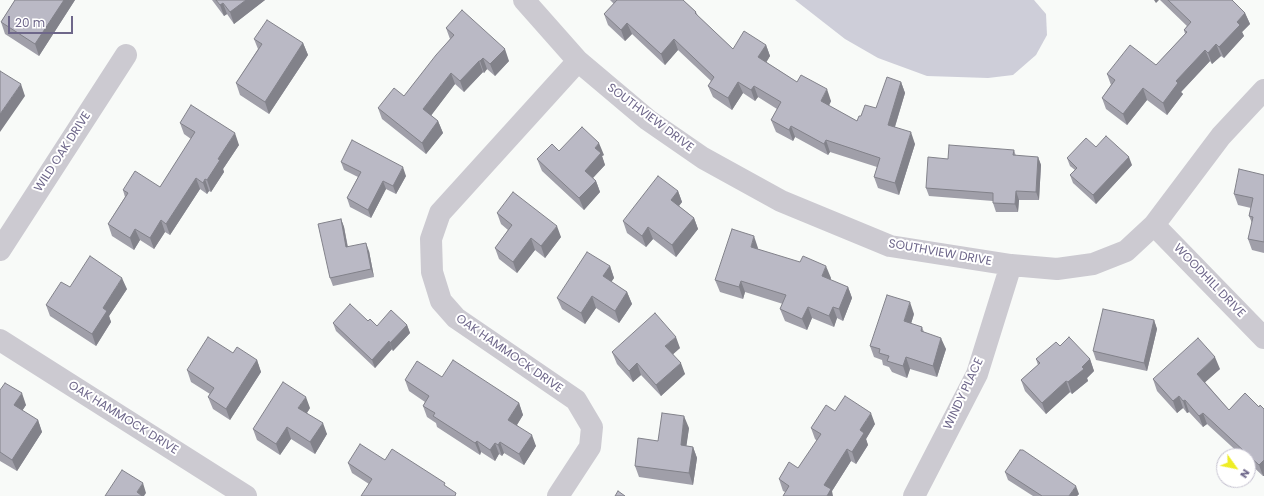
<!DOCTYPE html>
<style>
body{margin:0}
#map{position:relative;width:1264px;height:496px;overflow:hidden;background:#f8faf8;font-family:Poppins,sans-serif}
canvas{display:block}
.north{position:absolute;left:1216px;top:448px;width:40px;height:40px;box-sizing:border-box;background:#fff;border:1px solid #c5c2d0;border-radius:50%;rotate:123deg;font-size:11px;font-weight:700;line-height:16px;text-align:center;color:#6e678a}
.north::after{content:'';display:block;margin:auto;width:14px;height:18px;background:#eeed24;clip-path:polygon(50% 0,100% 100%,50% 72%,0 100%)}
.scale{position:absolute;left:8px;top:16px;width:65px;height:18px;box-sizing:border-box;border:2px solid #6e678a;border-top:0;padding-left:5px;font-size:12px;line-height:14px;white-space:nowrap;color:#6e678a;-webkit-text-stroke:3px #fff;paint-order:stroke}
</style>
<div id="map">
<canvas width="1264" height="496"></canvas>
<div class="north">N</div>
<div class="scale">20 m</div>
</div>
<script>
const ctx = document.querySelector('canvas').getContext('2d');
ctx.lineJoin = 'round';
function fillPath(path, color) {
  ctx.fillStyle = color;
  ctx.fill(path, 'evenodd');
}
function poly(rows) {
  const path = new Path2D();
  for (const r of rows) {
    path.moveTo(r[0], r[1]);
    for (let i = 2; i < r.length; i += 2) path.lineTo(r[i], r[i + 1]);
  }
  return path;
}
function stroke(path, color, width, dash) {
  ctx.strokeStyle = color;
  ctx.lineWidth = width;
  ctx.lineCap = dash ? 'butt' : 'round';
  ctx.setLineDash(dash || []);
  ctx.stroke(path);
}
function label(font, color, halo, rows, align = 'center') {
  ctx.font = font + ' Poppins,sans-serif';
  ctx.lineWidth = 4;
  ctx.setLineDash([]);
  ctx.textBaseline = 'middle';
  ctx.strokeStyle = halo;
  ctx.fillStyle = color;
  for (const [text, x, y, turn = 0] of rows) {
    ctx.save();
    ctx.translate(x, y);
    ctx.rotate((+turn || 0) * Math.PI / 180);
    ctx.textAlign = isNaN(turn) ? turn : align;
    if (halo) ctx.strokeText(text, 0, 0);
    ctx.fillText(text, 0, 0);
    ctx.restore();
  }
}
fillPath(poly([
 [795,0,1034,0,1046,14,1047,35,1036,55,1013,75,988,78,927,76,878,58,845,39]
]), '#ceced9');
stroke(poly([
 [524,0,578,61,648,120,703,158,781,201,890,246,1011,265,1057,269,1093,264,1126,251,1154,225,1221,136,1264,90],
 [1154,225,1264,338],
 [0,250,126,55],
 [0,340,246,496],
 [558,496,590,447,592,427,576,400,456,318,441,301,432,272,431,239,440,213,578,61],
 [914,496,977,374,1011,265]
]), '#cccad1', 22);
fillPath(poly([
 [15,0,75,0,39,56,5,34,1,22],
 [212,0,265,0,234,24,227,14,224,16],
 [610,0,683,0,696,12,698,16,733,49,766,45,770,56,766,62,797,82,831,101,829,106,857,121,861,116,876,108,901,82,905,93,895,127,915,144,899,195,878,188,874,177,877,167,830,152,828,155,795,137,793,141,776,132,771,120,777,109,758,97,755,101,743,93,732,110,713,97,708,86,711,81,678,50,665,65,632,34,625,41,608,25,604,14,614,4],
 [1160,0,1232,0,1245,13,1250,24,1242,32,1244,36,1224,58,1221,56,1212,64,1210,61,1181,92,1183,94,1167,115,1147,100,1127,125,1106,109,1102,98,1111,85,1107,74,1156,65,1185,34,1184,30,1187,26],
 [446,28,509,61,495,76,487,69,484,73,483,72,464,92,455,84,431,115,438,121,443,133,426,154,382,119,378,108,404,96,450,39],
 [254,39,303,43,308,55,269,114,240,95,236,83,258,49],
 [180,123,239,145,223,169,224,172,211,192,209,191,207,194,200,189,170,235,165,232,154,249,140,240,134,250,112,236,108,224,125,197,123,190,160,187,191,139,184,134],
 [1014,150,1016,156,1038,157,1041,165,1039,200,1019,200,1018,212,996,212,993,203,993,201,929,196,926,188,948,159],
 [559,151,604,155,602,156,605,165,593,178,596,181,600,192,584,210,542,171,537,159],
 [1067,158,1132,165,1096,204,1073,183,1070,175,1075,170,1070,166],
 [341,162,406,176,396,194,386,189,371,218,350,207,347,198,358,177,344,170],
 [1264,175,1264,253,1252,250,1248,239,1252,223,1249,216,1251,208,1238,205,1234,194],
 [678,191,682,202,679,206,694,218,698,229,676,257,653,239,646,247,627,233,623,221],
 [497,213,561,237,545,258,535,250,517,273,499,259,495,248,508,230,501,224],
 [341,219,344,227,348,247,369,251,374,277,333,286,330,278],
 [758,248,758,249,831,278,830,280,848,287,852,298,843,321,837,318,834,327,812,318,807,330,785,321,780,309,783,304,745,292,743,299,720,292,715,280],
 [610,266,614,278,611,282,627,292,632,304,619,323,596,308,585,324,562,309,557,298],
 [70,287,127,289,109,316,111,322,96,346,50,316,46,305],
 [914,314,911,324,922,327,924,332,946,349,937,377,910,369,907,378,892,372,889,367,883,365,882,360,874,357,870,346],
 [1154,320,1157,329,1147,371,1096,360,1093,351],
 [368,321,377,326,407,325,410,333,393,351,392,349,375,368,336,331,333,323],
 [1060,346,1090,359,1094,371,1087,378,1088,381,1072,394,1070,392,1046,414,1025,391,1021,380,1038,365,1036,359],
 [680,348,673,354,685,374,661,396,641,375,633,382,617,364,612,352],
 [233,353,257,360,261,372,230,420,213,409,208,397,210,394,191,382,187,370],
 [1220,369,1205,382,1229,410,1245,393,1263,476,1248,462,1248,456,1242,456,1207,424,1203,427,1189,412,1187,413,1183,408,1177,413,1157,391,1153,379],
 [442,377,519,403,523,415,517,425,536,446,524,465,504,453,502,456,499,454,495,461,481,452,480,455,437,427,436,423,427,417,423,406,425,402,409,391,405,380],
 [0,390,26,405,22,411,38,420,42,432,17,471,0,461],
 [310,408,307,413,327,434,315,454,291,439,280,455,257,440,253,429],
 [835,411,875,424,866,439,868,445,856,464,851,461,832,491,785,492,783,491,779,479,798,468,817,441,815,439,811,428],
 [689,428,686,446,693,447,697,458,693,485,639,477,635,466,658,441],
 [385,460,447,487,369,484,352,473,348,463],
 [1005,472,1079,494,1077,496,1033,496,1008,480]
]), '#a09fa9');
fillPath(poly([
 [64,0,75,0,39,56,35,44],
 [246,0,265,0,234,24,230,12],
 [1154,0,1159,0,1156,3],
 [223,3,227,14,224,16,220,5],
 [1245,13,1250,24,1242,32,1244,36,1224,58,1219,47,1237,22],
 [627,23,632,34,625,41,621,30],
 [674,39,678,50,665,65,661,54],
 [303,43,308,55,269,114,265,102],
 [1216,44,1221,56,1212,64,1208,53],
 [766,45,770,56,763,68,758,57],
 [505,49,509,61,495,76,490,64],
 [1205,50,1210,61,1181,92,1183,94,1167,115,1163,103,1176,81],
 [483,58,487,69,484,73,480,61],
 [479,61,483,72,464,92,460,81],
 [451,73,455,84,427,121,423,109],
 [738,82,743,93,732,110,728,98],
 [901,82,905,93,892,136,888,125],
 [21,84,25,96,0,132,0,114],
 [754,86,758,97,755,101,751,90],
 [1143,88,1147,100,1127,125,1123,114],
 [827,89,831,101,825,113,821,101],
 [438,121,443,133,426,154,422,143],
 [791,126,795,137,793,141,789,130],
 [911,132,915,144,899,195,895,183],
 [235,133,239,145,223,169,224,172,211,192,207,180,218,159],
 [826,140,830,152,828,155,824,144],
 [599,143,604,155,602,156,605,165,589,182,585,171,595,148],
 [1038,157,1041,165,1039,200,1036,192],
 [1129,157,1132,165,1096,204,1093,195],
 [403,167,406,176,396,194,393,186],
 [196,178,200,189,170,235,166,224],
 [205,179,209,191,207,194,203,183],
 [383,181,386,189,371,218,368,210],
 [596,181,600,192,584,210,579,198],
 [678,191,682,202,675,211,671,200],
 [1016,191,1019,200,1018,212,1015,204],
 [694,218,698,229,676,257,672,245],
 [341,219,344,227,349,255,346,247],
 [161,220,165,232,154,249,150,238],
 [557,226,561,237,545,258,541,246],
 [648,227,653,239,646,247,642,236],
 [135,229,140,240,134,250,130,238],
 [754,236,758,248,755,258,751,247],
 [531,238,535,250,517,273,513,262],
 [366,243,369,251,374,277,371,269],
 [610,266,614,278,607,288,603,276],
 [826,266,831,278,827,288,822,276],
 [122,278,127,289,109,316,111,322,96,346,92,334,103,308],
 [741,281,745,292,743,299,739,287],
 [848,287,852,298,843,321,839,309],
 [627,292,632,304,619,323,615,311],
 [592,296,596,308,585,324,581,313],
 [910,302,914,314,908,333,904,321],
 [808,307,812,318,807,330,802,319],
 [833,307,837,318,834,327,829,316],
 [1154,320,1157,329,1147,371,1144,363],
 [407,325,410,333,393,351,390,343],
 [676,337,680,348,670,357,665,346],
 [941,338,946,349,937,377,933,366],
 [389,341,392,349,375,368,372,360],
 [906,357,910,369,907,378,903,366],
 [1215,357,1220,369,1202,385,1197,374],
 [1090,359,1094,371,1087,378,1088,381,1072,394,1068,382,1082,367],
 [257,360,261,372,230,420,226,409],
 [637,363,641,375,633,382,629,371],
 [681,363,685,374,661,396,656,385],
 [1066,381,1070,392,1046,414,1042,403],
 [22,393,26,405,18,417,14,405],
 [1179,396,1183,408,1177,413,1173,401],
 [306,397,310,408,303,419,298,408],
 [1185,400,1189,412,1187,413,1183,401],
 [519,403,523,415,513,431,508,420],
 [871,413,875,424,866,439,868,445,856,464,852,452,860,430],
 [1203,413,1207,424,1203,427,1199,416],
 [684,416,689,428,685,456,681,445],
 [38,420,42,432,17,471,12,460],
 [323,423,327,434,315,454,310,442],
 [287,427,291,439,280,455,276,444],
 [532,435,536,446,524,465,519,454],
 [477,441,481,452,480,455,475,443],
 [500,442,504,453,502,456,498,445],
 [495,443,499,454,495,461,490,450],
 [693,447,697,458,693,485,689,473],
 [847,449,851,461,832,491,833,496,827,496,824,485],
 [1264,460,1264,476,1263,476,1259,465],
 [143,483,146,493,144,496,138,496,137,492],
 [1076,486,1079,494,1077,496,1069,496]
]), '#82828a');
const building = poly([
 [15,0,64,0,35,44,1,22,15,0],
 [216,0,246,0,230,12,223,3,220,5,216,0],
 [617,0,683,0,696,12,695,13,733,49,744,31,766,45,758,57,797,82,801,75,827,89,821,101,857,121,859,116,861,116,865,105,876,108,887,77,901,82,888,125,911,132,895,183,874,177,880,158,826,140,824,144,791,126,789,130,771,120,781,102,754,86,751,90,738,82,728,98,708,86,714,77,674,39,661,54,627,23,621,30,604,14,617,0],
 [1168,0,1232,0,1245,13,1237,22,1240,25,1219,47,1216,44,1208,53,1205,50,1176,81,1178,83,1163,103,1143,88,1123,114,1102,98,1115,80,1107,74,1130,45,1156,65,1187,32,1184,30,1191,22,1168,0],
 [462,10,505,49,490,64,483,58,480,61,479,61,460,81,451,73,423,109,438,121,422,143,378,108,394,88,404,96,436,55,454,35,446,28,462,10],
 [267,20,303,43,265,102,236,83,262,44,254,39,267,20],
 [0,71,21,84,0,114,0,71],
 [191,105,235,133,218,159,220,160,207,180,205,179,203,183,196,178,166,224,161,220,150,238,135,229,130,238,108,224,128,193,123,190,135,171,160,187,195,132,180,123,191,105],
 [582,127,599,143,595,148,601,153,585,171,596,181,579,198,537,159,552,144,559,151,582,127],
 [1106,136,1129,157,1093,195,1070,175,1077,168,1067,158,1086,138,1096,147,1106,136],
 [352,140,403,167,393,186,383,181,368,210,347,198,361,172,341,162,352,140],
 [949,145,1014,150,1013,155,1038,157,1036,192,1016,191,1015,204,993,203,993,193,926,188,928,157,948,159,949,145],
 [1239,169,1264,175,1264,242,1248,239,1253,217,1249,216,1253,198,1234,194,1239,169],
 [658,176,678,191,671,200,694,218,672,245,648,227,642,236,623,221,658,176],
 [513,192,557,226,541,246,531,238,513,262,495,248,512,225,497,213,513,192],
 [341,219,346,247,366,243,371,269,330,278,318,224,341,219],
 [732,229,754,236,751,247,800,262,803,256,826,266,822,276,848,287,839,309,833,307,829,316,808,307,802,319,780,309,786,295,741,281,739,287,715,280,732,229],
 [587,252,610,266,603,276,627,292,615,311,592,296,581,313,557,298,587,252],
 [90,256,122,278,103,308,107,311,92,334,46,305,61,282,70,287,90,256],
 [887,295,910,302,904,321,922,327,921,331,941,338,933,366,906,357,903,366,887,361,889,356,879,353,880,349,870,346,887,295],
 [350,304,368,321,370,319,377,326,391,310,407,325,390,343,389,341,372,360,333,323,350,304],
 [1103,309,1154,320,1144,363,1093,351,1103,309],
 [655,313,676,337,665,346,681,363,656,385,637,363,629,371,612,352,655,313],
 [208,337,233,353,237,347,257,360,226,409,208,397,214,388,187,370,208,337],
 [1069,337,1090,359,1082,367,1084,369,1068,382,1066,381,1042,403,1021,380,1040,363,1036,359,1056,342,1060,346,1069,337],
 [1198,338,1215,357,1197,374,1229,410,1245,393,1259,407,1260,405,1264,409,1264,460,1259,465,1203,413,1199,416,1185,400,1183,401,1179,396,1173,401,1153,379,1198,338],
 [453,360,519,403,508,420,532,435,519,454,500,442,498,445,495,443,490,450,477,441,475,443,433,416,435,413,423,406,429,396,405,380,417,361,442,377,453,360],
 [283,382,306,397,298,408,323,423,310,442,287,427,276,444,253,429,283,382],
 [5,383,22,393,14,405,38,420,12,460,0,452,0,390,5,383],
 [845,396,871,413,860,430,864,433,852,452,847,449,824,485,831,489,827,496,783,496,789,486,779,479,789,462,798,468,821,434,811,428,826,405,835,411,845,396],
 [662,413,684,416,681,445,693,447,689,473,635,466,638,438,658,441,662,413],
 [360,444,385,460,392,449,445,483,444,485,456,493,455,496,361,496,372,479,348,463,360,444],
 [1020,450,1023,450,1076,486,1069,496,1042,496,1005,472,1020,450],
 [122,470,143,483,137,492,142,496,105,496,122,470],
 [618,491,625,496,615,496,618,491]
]);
fillPath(building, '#bab9c5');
stroke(building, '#82828a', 1);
label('12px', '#6e678a', '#fff', [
 ["SOUTHVIEW DRIVE",650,118,37],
 ["WILD OAK DRIVE",63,152,-57],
 ["SOUTHVIEW DRIVE",940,253,10],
 ["WOODHILL DRIVE",1209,281,46],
 ["OAK HAMMOCK DRIVE",509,354,35],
 ["WINDY PLACE",964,394,-65],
 ["OAK HAMMOCK DRIVE",123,418,32]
]);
</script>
